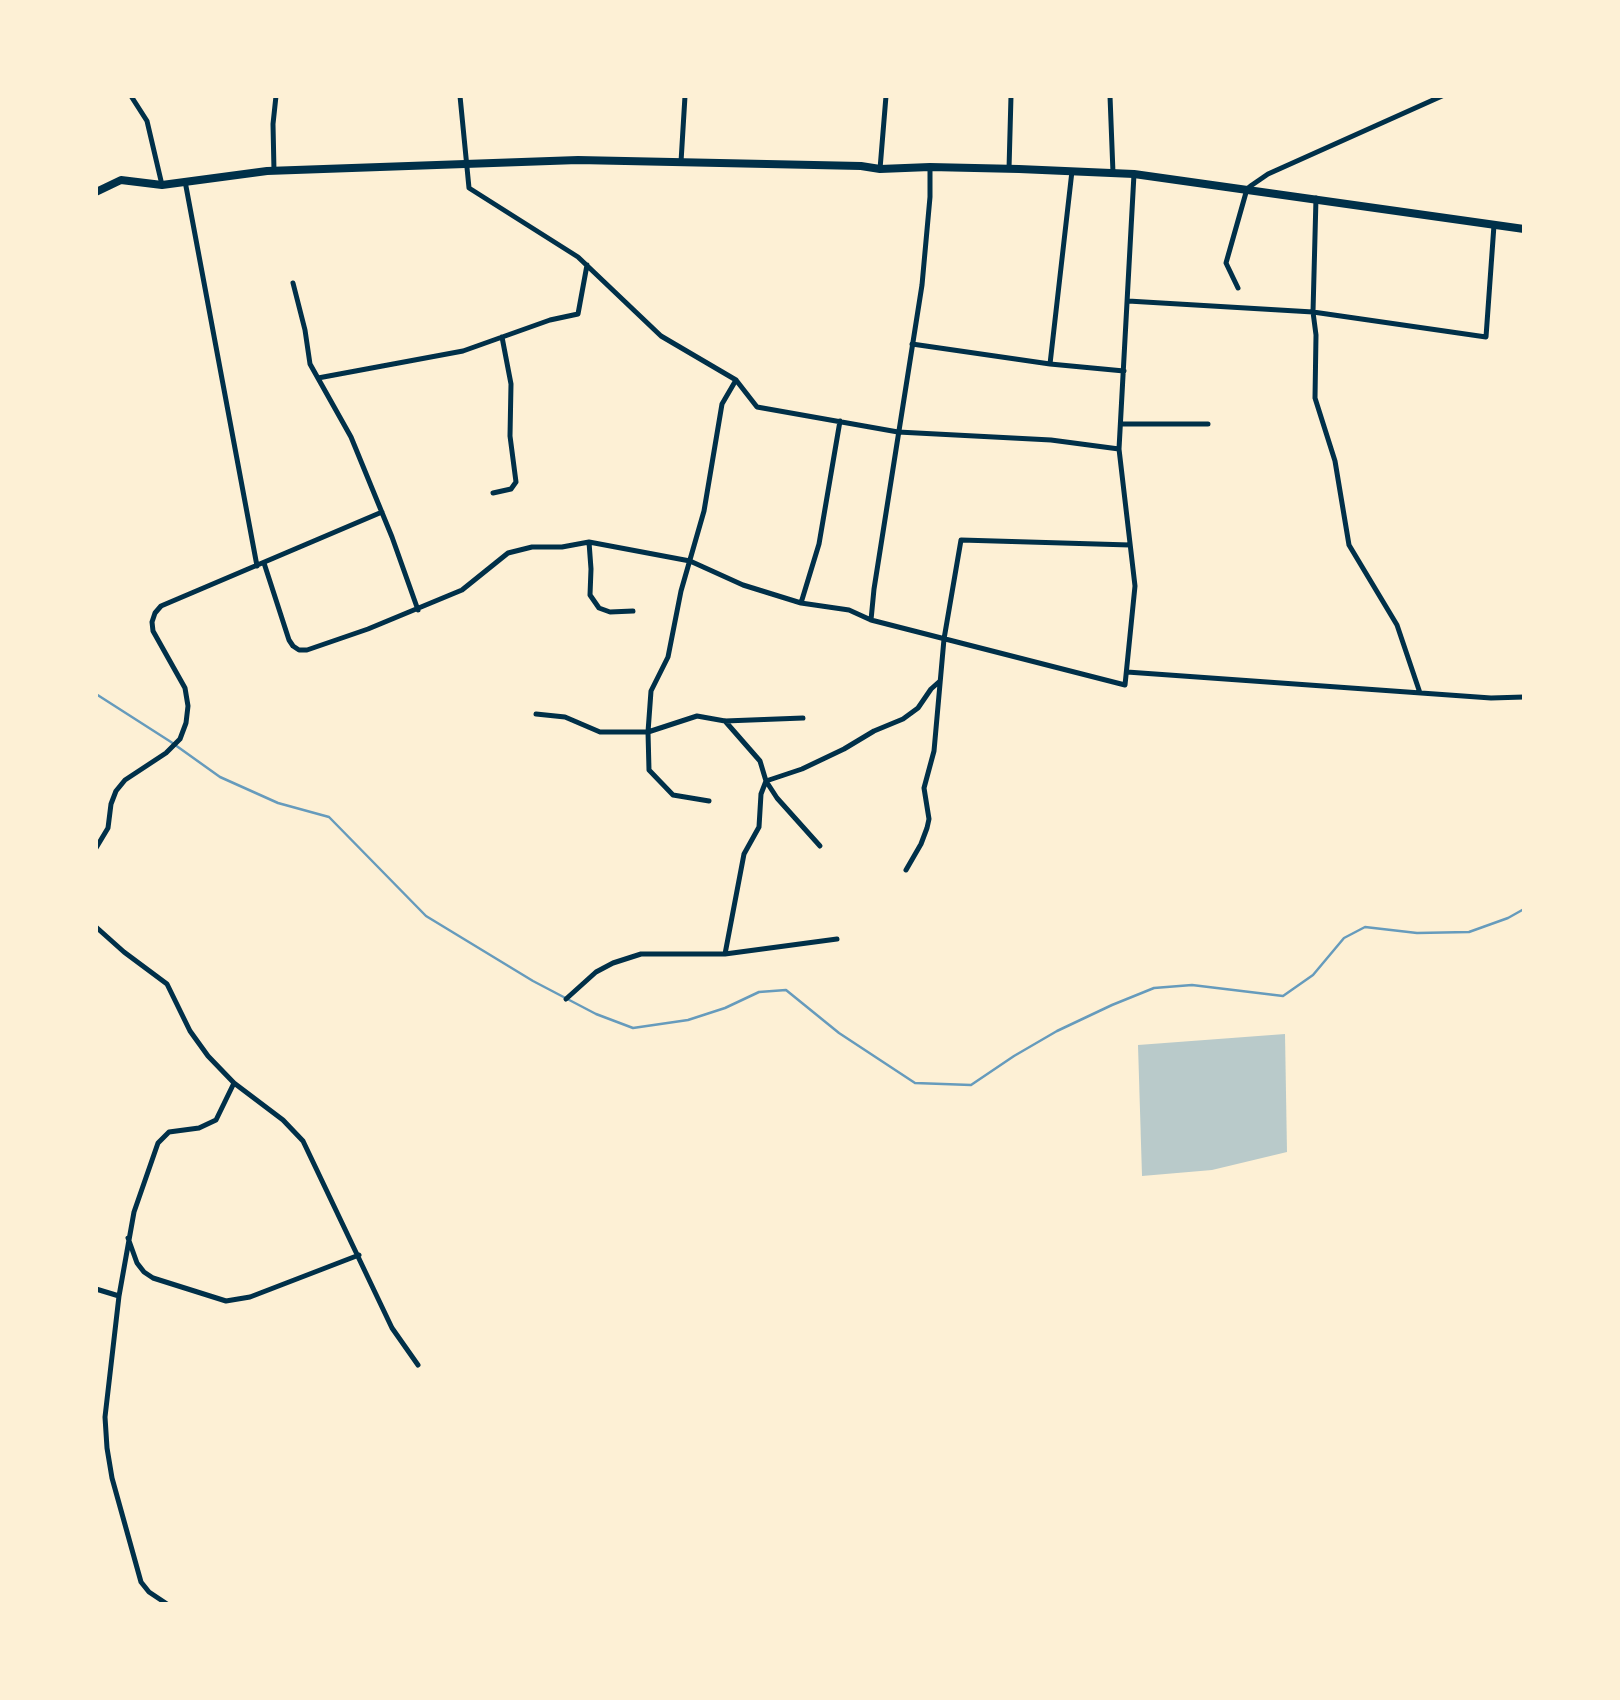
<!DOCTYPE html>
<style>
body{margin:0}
#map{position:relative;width:1620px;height:1700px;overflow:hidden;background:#fdf0d5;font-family:"Nunito Sans",sans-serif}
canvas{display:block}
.frame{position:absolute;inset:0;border:98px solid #fdf0d5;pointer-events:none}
</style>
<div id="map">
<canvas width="1620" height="1700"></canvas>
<div class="frame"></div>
</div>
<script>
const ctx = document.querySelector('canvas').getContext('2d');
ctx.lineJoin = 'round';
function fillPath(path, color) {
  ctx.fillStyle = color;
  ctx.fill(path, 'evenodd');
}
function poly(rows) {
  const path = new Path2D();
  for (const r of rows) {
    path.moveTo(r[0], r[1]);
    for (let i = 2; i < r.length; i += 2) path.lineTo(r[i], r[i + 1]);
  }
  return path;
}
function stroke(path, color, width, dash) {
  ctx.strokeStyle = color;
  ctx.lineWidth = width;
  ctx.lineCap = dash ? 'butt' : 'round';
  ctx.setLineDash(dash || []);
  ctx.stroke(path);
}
fillPath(poly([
 [1285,1034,1287,1152,1212,1170,1142,1176,1138,1045]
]), '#b9caca');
stroke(poly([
 [96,694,171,742,220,777,278,803,329,817,426,916,533,981,596,1014,633,1028,688,1020,725,1008,759,992,786,990,839,1033,915,1083,971,1085,1014,1056,1057,1031,1112,1005,1154,988,1192,985,1283,996,1313,975,1344,938,1365,927,1417,933,1469,932,1508,918,1524,909]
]), '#669bbc', 2.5);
stroke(poly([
 [131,96,147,121,162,185],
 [460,96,469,188,578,257,661,336,736,380,757,407,898,432,1051,440,1119,449],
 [1110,96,1113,173],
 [681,162,685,96],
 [880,169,886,96],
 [1009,169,1011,96],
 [274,171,273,124,276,96],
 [185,181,257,566],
 [1316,198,1313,312,1316,335,1315,398,1335,461,1349,545,1397,625,1420,693],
 [293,283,305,330,310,364,351,437,392,537,418,610],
 [1238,288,1226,263,1247,189,1252,185,1268,174,1442,96],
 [1128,301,1313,312,1486,337,1494,225],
 [912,344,1050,364,1124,371],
 [1050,364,1072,171],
 [318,378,463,351,550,320,578,314,587,265],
 [1122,424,1208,424],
 [493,493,511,489,516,482,510,436,511,384,502,337],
 [589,542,591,569,590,595,599,608,610,612,633,611],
 [264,563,289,640,293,646,299,650,307,650,368,629,462,590,508,553,532,547,562,547,589,542,690,561,743,585,801,603,849,610,871,620,1125,685,1135,586,1119,449,1134,174],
 [801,603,819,544,840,421],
 [871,620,874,589,922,285,930,197,930,167],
 [1127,672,1491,698,1524,697],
 [536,714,565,717,600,732,648,732,697,716,725,721,803,718],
 [725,721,760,761,766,781,777,798,820,846],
 [709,801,673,795,649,770,648,732,651,691,668,657,681,591,704,511,722,404,736,380],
 [96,848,108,828,111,804,116,791,125,780,166,753,180,739,186,723,188,706,185,688,153,631,152,622,155,613,161,606,382,512],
 [906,870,921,844,927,828,929,819,924,788,934,751,944,639,961,540,1130,545],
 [96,927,124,952,167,984,190,1031,208,1056,234,1083,283,1120,303,1141,392,1328,418,1365],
 [725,954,744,854,759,827,761,794,766,781,802,769,844,749,874,731,903,719,918,708,931,689,940,681],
 [566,999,596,972,613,963,641,954,725,954,837,939],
 [128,1238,137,1263,144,1272,153,1278,226,1301,250,1297,359,1255],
 [96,1289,119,1296],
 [167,1604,149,1592,141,1582,112,1478,107,1448,105,1417,119,1296,134,1212,158,1143,169,1132,199,1128,216,1120,234,1083]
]), '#003049', 5);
stroke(poly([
 [96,192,121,180,162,185,267,171,578,160,861,166,880,169,930,167,1019,169,1134,174,1524,229]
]), '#003049', 8);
</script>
